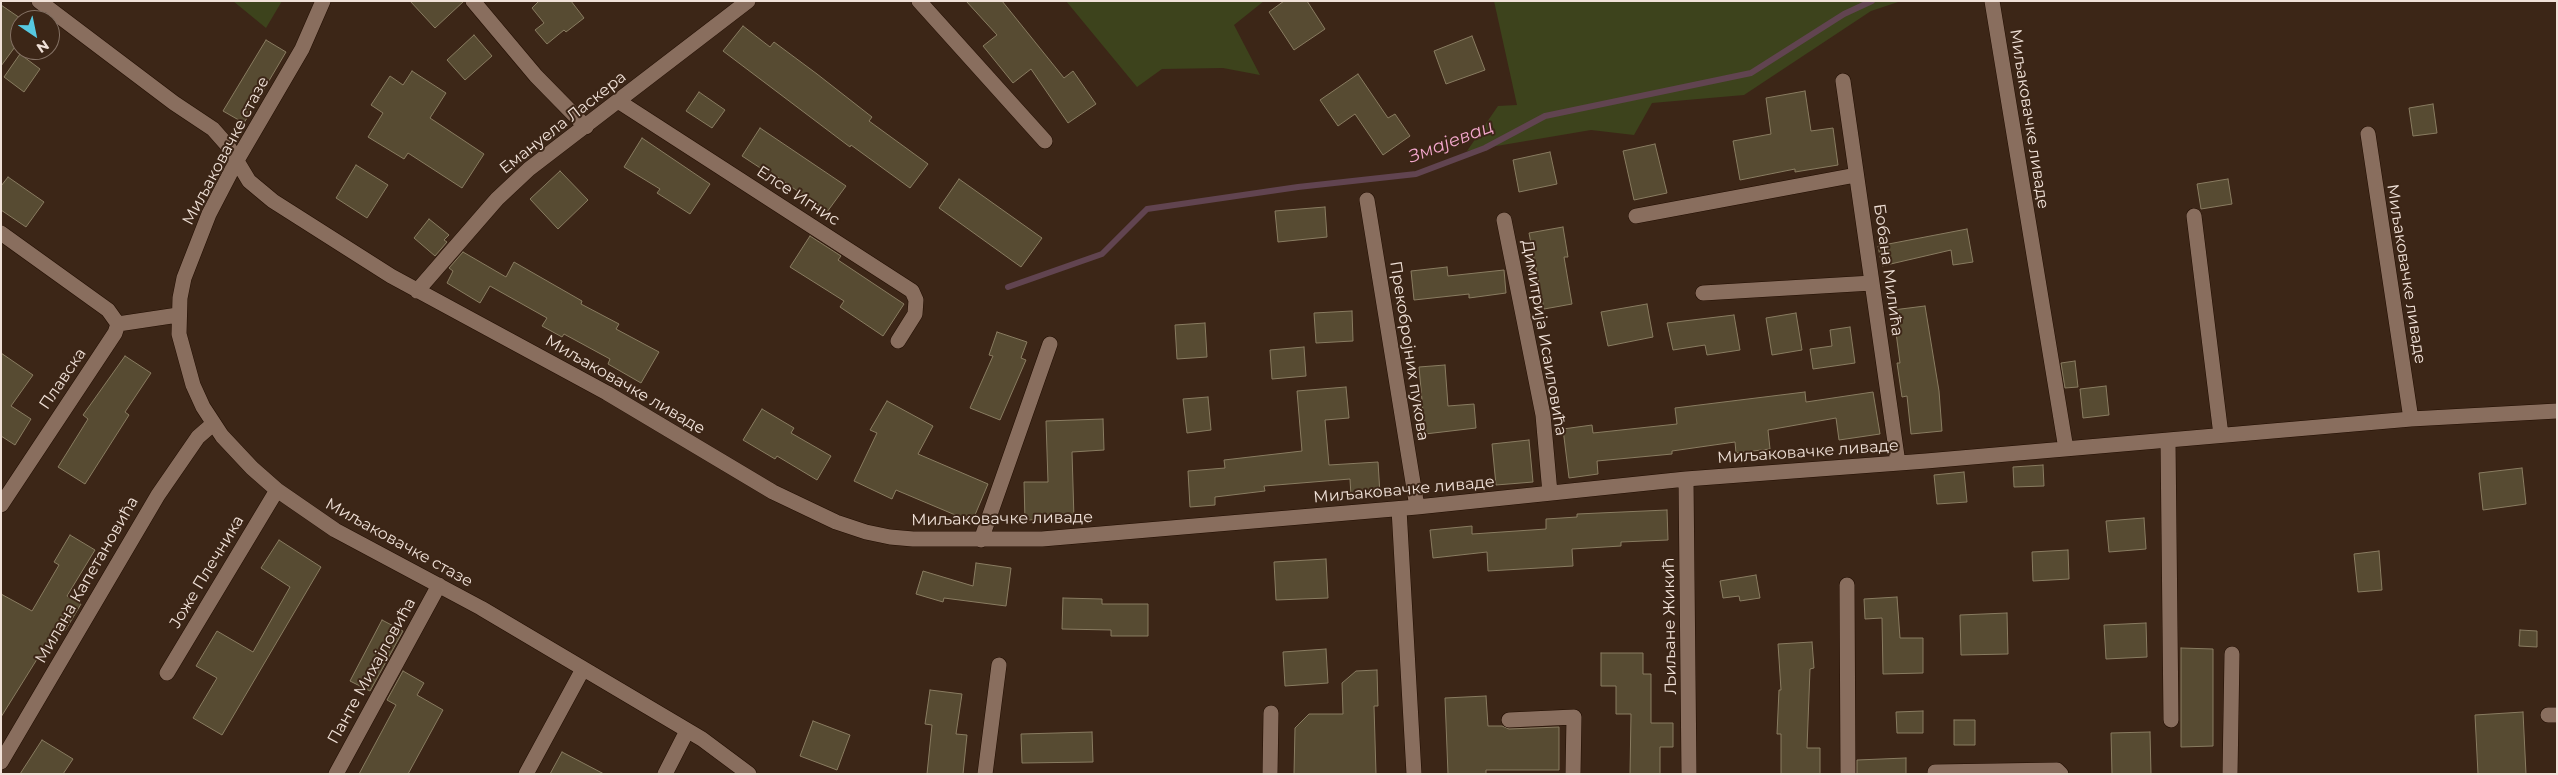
<!DOCTYPE html>
<meta charset="utf-8">
<style>
body{margin:0}
#map{position:relative;width:2558px;height:775px;overflow:hidden;background:#3c2617;font-family:Montserrat,sans-serif}
canvas{display:block}
.frame{position:absolute;inset:0;border:2px solid #f0e1d8;pointer-events:none}
.north{position:absolute;left:10px;top:10px;width:50px;height:50px;box-sizing:border-box;background:#3c2617;border:1px solid #847164;border-radius:50%;rotate:146deg;font-size:14px;font-weight:700;line-height:20px;text-align:center;color:#f0e1d8}
.north::after{content:'';display:block;margin:auto;width:18px;height:22px;background:#56c9e1;clip-path:polygon(50% 0,100% 100%,50% 72%,0 100%)}
</style>
<div id="map">
<canvas width="2558" height="775"></canvas>
<div class="frame"></div>
<div class="north">N</div>
</div>
<script>
const ctx = document.querySelector('canvas').getContext('2d');
ctx.lineJoin = 'round';
function fillPath(path, color) {
  ctx.fillStyle = color;
  ctx.fill(path, 'evenodd');
}
function poly(rows) {
  const path = new Path2D();
  for (const r of rows) {
    path.moveTo(r[0], r[1]);
    for (let i = 2; i < r.length; i += 2) path.lineTo(r[i], r[i + 1]);
  }
  return path;
}
function stroke(path, color, width, dash) {
  ctx.strokeStyle = color;
  ctx.lineWidth = width;
  ctx.lineCap = dash ? 'butt' : 'round';
  ctx.setLineDash(dash || []);
  ctx.stroke(path);
}
function label(font, color, halo, rows, align = 'center') {
  ctx.font = font + ' Montserrat,sans-serif';
  ctx.lineWidth = 4;
  ctx.setLineDash([]);
  ctx.textBaseline = 'middle';
  ctx.strokeStyle = halo;
  ctx.fillStyle = color;
  for (const [text, x, y, turn = 0] of rows) {
    ctx.save();
    ctx.translate(x, y);
    ctx.rotate((+turn || 0) * Math.PI / 180);
    ctx.textAlign = isNaN(turn) ? turn : align;
    if (halo) ctx.strokeText(text, 0, 0);
    ctx.fillText(text, 0, 0);
    ctx.restore();
  }
}
fillPath(poly([
 [233,1,282,1,266,28],
 [1066,1,1264,1,1234,25,1260,75,1223,68,1162,69,1137,87],
 [1494,1,1901,1,1871,11,1744,95,1652,103,1634,135,1591,130,1467,151,1498,106,1517,105]
]), '#3d431c');
stroke(poly([
 [1008,287,1102,254,1147,209,1298,187,1416,174,1485,148,1545,116,1751,73,1844,14,1872,1]
]), '#614450', 6);
const building = poly([
 [410,1,464,1,435,28,410,1],
 [539,1,571,1,584,18,566,32,564,30,547,44,535,30,544,23,532,8,539,1],
 [966,1,1002,1,1064,78,1073,71,1096,104,1068,123,1031,69,1013,83,983,46,997,35,966,1],
 [1284,1,1307,1,1325,29,1294,50,1269,12,1284,1],
 [1,5,20,18,20,40,1,66,1,5],
 [743,26,770,47,774,42,817,74,872,117,869,121,928,164,910,188,851,145,850,147,723,51,743,26],
 [474,35,492,56,465,80,447,60,474,35],
 [1472,36,1485,70,1446,84,1434,51,1472,36],
 [266,40,286,52,244,123,223,111,266,40],
 [20,54,40,69,24,92,4,77,20,54],
 [412,71,446,93,430,118,484,154,462,188,408,153,404,159,368,137,383,113,371,105,390,76,403,85,412,71],
 [1358,74,1388,118,1395,114,1410,136,1383,155,1355,114,1338,126,1320,100,1358,74],
 [1805,91,1811,131,1833,128,1838,165,1795,172,1795,169,1740,180,1733,141,1771,134,1766,98,1805,91],
 [699,92,725,110,712,128,686,111,699,92],
 [2433,104,2437,133,2413,136,2409,108,2433,104],
 [760,128,846,186,827,212,772,173,771,175,742,156,760,128],
 [642,138,710,184,690,214,657,193,660,189,624,167,642,138],
 [1655,144,1667,193,1634,200,1623,151,1655,144],
 [1550,152,1557,184,1519,192,1513,160,1550,152],
 [356,165,388,185,367,218,336,198,356,165],
 [560,171,588,200,558,229,530,199,560,171],
 [8,177,44,202,26,227,1,210,1,186,8,177],
 [959,179,1042,238,1021,267,939,208,959,179],
 [2228,179,2232,204,2201,209,2197,184,2228,179],
 [1325,207,1327,237,1278,242,1275,211,1325,207],
 [429,219,449,235,444,240,447,242,435,256,414,238,429,219],
 [1563,227,1568,257,1564,257,1572,304,1544,309,1529,233,1563,227],
 [1967,229,1973,262,1953,265,1951,250,1882,266,1878,246,1967,229],
 [810,236,841,256,838,260,904,304,883,336,840,307,844,301,790,267,810,236],
 [463,252,506,277,514,262,582,301,581,304,619,324,616,329,659,352,641,383,608,364,610,359,564,334,562,337,542,326,547,318,490,286,480,303,447,283,453,271,449,268,463,252],
 [1447,267,1448,276,1504,270,1506,293,1469,298,1469,294,1414,300,1411,271,1447,267],
 [1647,304,1653,337,1608,346,1601,312,1647,304],
 [1925,306,1939,391,1942,431,1911,434,1907,396,1902,397,1897,363,1900,363,1893,310,1925,306],
 [1352,311,1353,341,1316,343,1314,313,1352,311],
 [1796,313,1802,350,1772,355,1766,318,1796,313],
 [1734,315,1740,350,1707,355,1705,345,1673,350,1667,323,1734,315],
 [1205,323,1207,357,1177,359,1175,325,1205,323],
 [1850,327,1855,363,1813,369,1810,349,1832,346,1830,330,1850,327],
 [997,332,1027,342,1021,358,1026,360,1000,420,970,408,993,356,989,355,997,332],
 [1304,347,1306,376,1272,379,1270,350,1304,347],
 [1,353,33,375,11,406,31,419,15,445,1,436,1,353],
 [125,356,151,373,125,412,129,415,85,484,58,467,88,419,83,415,125,356],
 [2075,361,2078,387,2065,388,2061,363,2075,361],
 [1445,365,1448,406,1474,404,1476,428,1425,434,1419,367,1445,365],
 [2106,386,2109,415,2083,418,2080,389,2106,386],
 [1346,387,1349,418,1325,420,1329,465,1378,462,1380,494,1351,496,1350,479,1264,486,1265,491,1215,497,1215,505,1190,507,1188,471,1225,468,1224,460,1302,451,1297,391,1346,387],
 [1805,392,1806,402,1873,392,1880,434,1839,440,1836,418,1768,430,1770,449,1736,453,1735,442,1672,451,1672,454,1597,461,1598,474,1569,478,1563,429,1592,425,1593,433,1677,424,1675,408,1805,392],
 [1208,397,1211,430,1187,433,1183,399,1208,397],
 [887,401,933,426,918,454,988,484,972,522,896,490,892,499,854,481,877,433,870,430,887,401],
 [762,409,794,428,791,433,831,456,817,480,777,456,775,459,743,440,762,409],
 [1103,419,1104,450,1072,452,1074,519,1025,520,1024,482,1048,482,1046,421,1103,419],
 [1529,440,1533,482,1496,485,1492,444,1529,440],
 [2043,465,2044,486,2014,487,2013,467,2043,465],
 [2522,468,2526,504,2483,510,2479,473,2522,468],
 [1964,472,1967,502,1937,504,1934,475,1964,472],
 [1667,510,1668,540,1621,542,1621,546,1572,549,1573,566,1488,571,1487,552,1433,558,1430,530,1472,526,1472,534,1546,529,1546,519,1577,517,1577,514,1667,510],
 [2144,518,2146,549,2109,552,2106,521,2144,518],
 [70,535,95,550,67,596,81,604,65,631,62,629,45,659,39,656,1,717,1,594,32,611,59,565,54,562,70,535],
 [279,540,321,567,222,735,193,718,217,678,196,666,217,631,253,652,290,587,261,568,279,540],
 [2068,550,2069,579,2033,581,2032,552,2068,550],
 [2379,551,2382,590,2358,592,2354,554,2379,551],
 [1326,559,1328,598,1276,600,1274,562,1326,559],
 [976,563,1011,568,1006,606,944,598,943,602,916,594,923,571,973,586,976,563],
 [1756,575,1760,598,1740,601,1739,596,1723,598,1720,581,1756,575],
 [1897,597,1900,638,1923,638,1923,673,1883,674,1882,618,1865,619,1864,599,1897,597],
 [1063,598,1102,599,1102,604,1148,604,1148,636,1111,636,1111,630,1062,629,1063,598],
 [2007,613,2008,654,1961,655,1960,615,2007,613],
 [382,620,403,631,370,691,350,681,382,620],
 [2146,623,2147,657,2106,659,2104,625,2146,623],
 [2520,630,2537,631,2537,647,2519,646,2520,630],
 [1812,642,1814,668,1810,669,1807,748,1820,748,1820,774,1781,774,1781,734,1777,734,1779,690,1781,690,1778,644,1812,642],
 [2181,648,2213,649,2213,746,2181,747,2181,648],
 [1326,649,1328,683,1285,686,1283,652,1326,649],
 [1601,653,1643,653,1643,674,1651,674,1651,723,1673,723,1673,747,1660,747,1660,774,1630,774,1631,714,1616,714,1616,686,1601,686,1601,653],
 [1377,670,1378,706,1374,706,1376,774,1294,774,1295,728,1309,714,1343,714,1342,683,1356,671,1377,670],
 [403,671,424,683,417,695,443,710,408,774,359,774,396,705,387,700,403,671],
 [930,690,962,694,956,734,967,735,963,774,927,774,932,725,925,724,930,690],
 [1486,696,1488,726,1502,726,1509,729,1559,727,1559,770,1486,770,1486,774,1448,774,1445,698,1486,696],
 [1923,711,1923,733,1897,733,1896,712,1923,711],
 [2523,712,2526,774,2478,774,2475,715,2523,712],
 [1954,720,1975,720,1975,745,1954,745,1954,720],
 [813,721,850,735,837,770,800,756,813,721],
 [1092,732,1093,762,1022,763,1021,734,1092,732],
 [2150,732,2151,774,2112,774,2111,733,2150,732],
 [42,740,73,759,63,774,20,774,42,740],
 [562,752,604,774,550,774,562,752],
 [1906,758,1906,774,1857,774,1857,760,1906,758]
]);
fillPath(building, '#574b32');
stroke(building, '#897c61', 1);
const minor = poly([
 [39,1,174,103,213,129,228,146,249,181,273,201,391,276,607,393,773,492,836,522,866,532,890,537,913,539,1042,539,1417,507,1686,479,1926,461,2411,419,2557,411],
 [323,1,302,49,236,162,209,214,184,278,180,298,179,334,193,385,203,407,222,436,252,468,277,490,335,530,481,608,702,739,749,774],
 [473,1,536,76,586,127],
 [919,1,1045,141],
 [1992,1,2066,449],
 [1843,81,1898,463],
 [618,101,912,291,916,300,915,314,898,341],
 [2368,134,2411,419],
 [1367,200,1417,507],
 [1636,216,1856,175],
 [2194,216,2221,435],
 [1504,220,1543,415,1550,493],
 [1,233,108,310,118,324],
 [417,291,497,199,529,169,748,1],
 [1703,293,1872,283],
 [118,324,178,315],
 [2168,440,2171,720],
 [1686,479,1689,774],
 [1,505,115,333,118,324],
 [1399,509,1414,774],
 [981,540,1050,344],
 [1847,585,1848,774],
 [167,673,277,490],
 [2548,715,2557,715],
 [1509,720,1574,717,1573,774],
 [1,762,158,495,198,437,213,424],
 [1935,772,2057,770,2061,774],
 [336,774,439,585],
 [526,774,583,669],
 [665,774,687,731],
 [985,774,999,665],
 [1270,774,1271,713],
 [2230,774,2232,654]
]);
stroke(minor, '#220e02', 16);
stroke(minor, '#896e5e', 15);
label('16px', '#f0e1d8', '#3c2617', [
 ["Миљаковачке ливаде",2029,119,81],
 ["Емануела Ласкера",563,123,-38],
 ["Миљаковачке стазе",226,151,-62],
 ["Елсе Игнис",798,196,33],
 ["Бобана Милића",1888,270,82],
 ["Миљаковачке ливаде",2406,274,81],
 ["Димитрија Исаиловића",1544,338,80],
 ["Прекобројних пукова",1409,351,81],
 ["Плавска",63,379,-56],
 ["Миљаковачке ливаде",625,385,30],
 ["Миљаковачке ливаде",1808,452,-4],
 ["Миљаковачке ливаде",1404,490,-5],
 ["Миљаковачке ливаде",1002,519,-1],
 ["Миљаковачке стазе",399,543,29],
 ["Јоже Плечника",207,572,-59],
 ["Милана Капетановића",87,580,-60],
 ["Љиљане Жикић",1670,626,-91],
 ["Панте Михајловића",372,671,-61]
]);
label('italic 18px', '#f3a7cc', '#3c2617', [
 ["Змајевац",1451,142,-21]
]);
</script>
